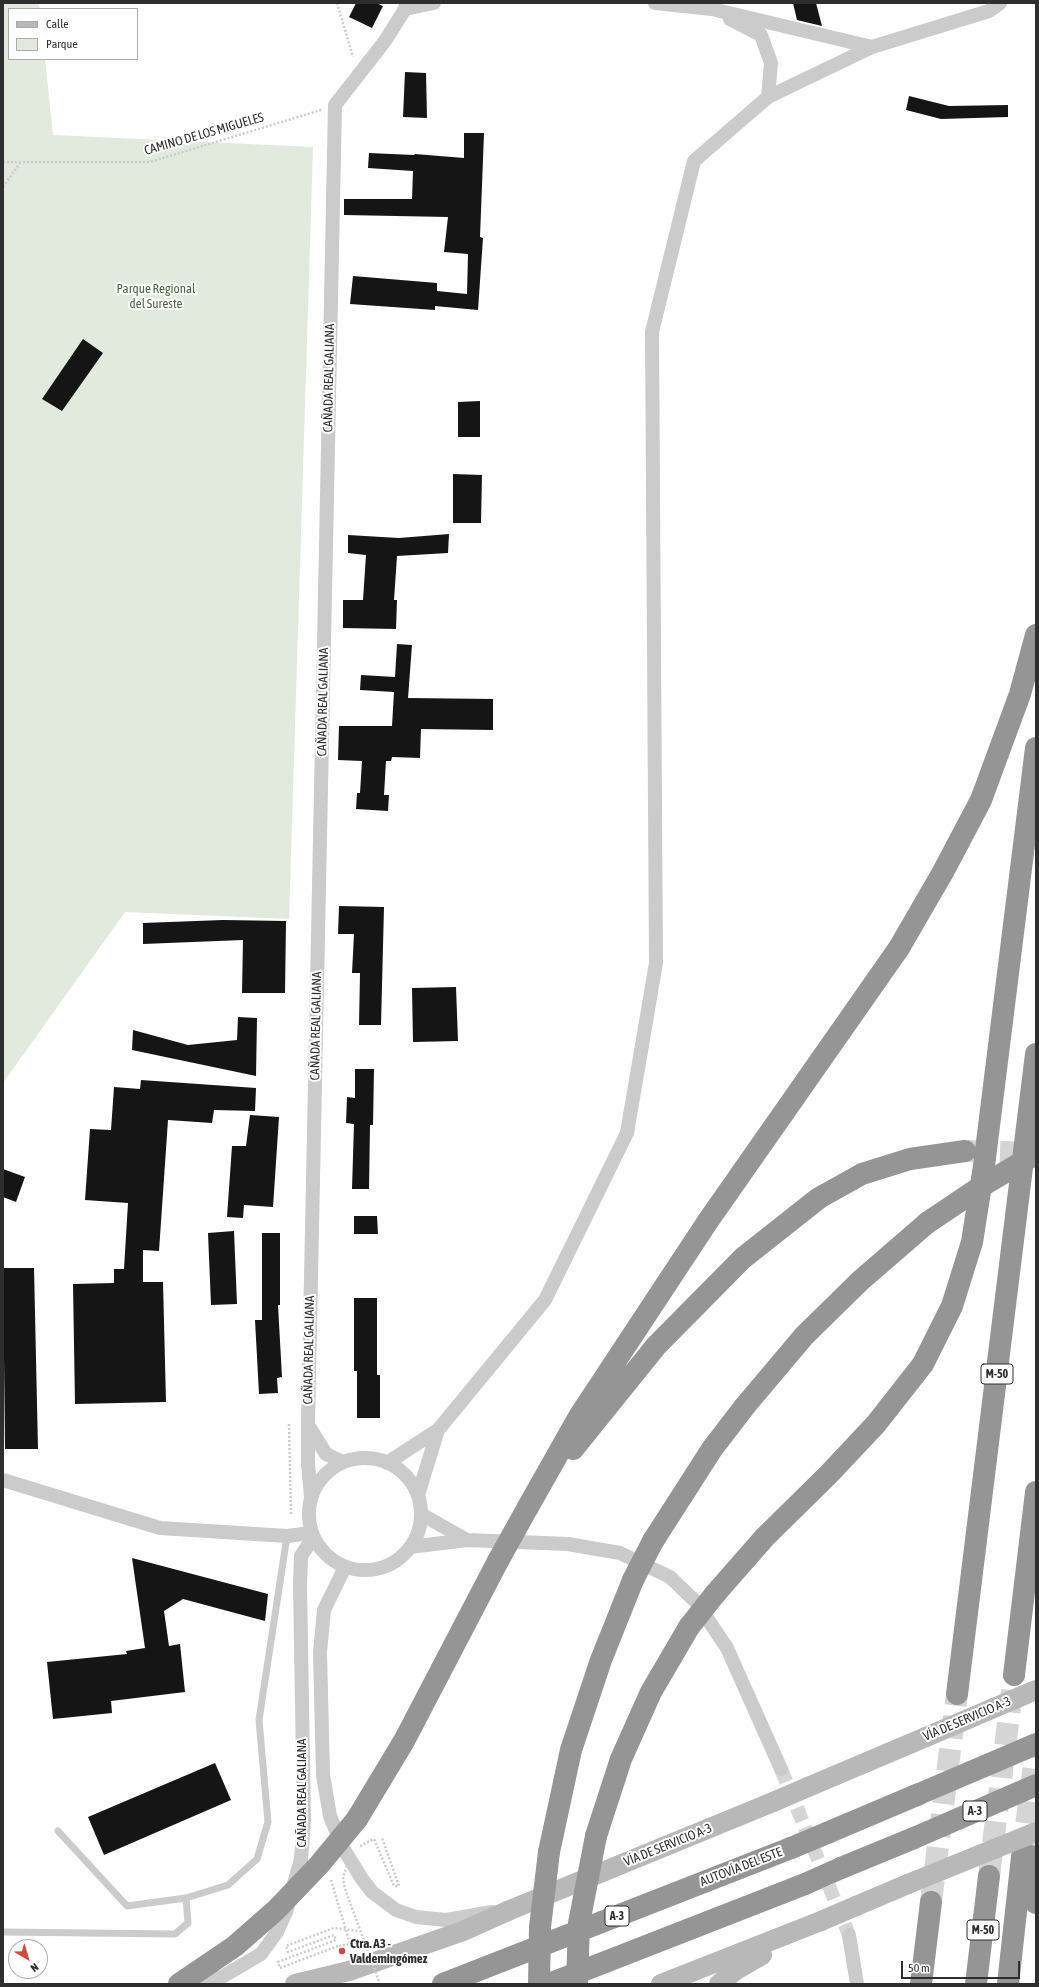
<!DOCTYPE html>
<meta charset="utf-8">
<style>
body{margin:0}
#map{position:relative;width:1039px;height:1987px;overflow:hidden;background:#fff;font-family:"Asap Condensed",sans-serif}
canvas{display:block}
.frame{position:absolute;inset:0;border:4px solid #2e2e2e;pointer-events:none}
.legend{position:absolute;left:8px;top:8px;width:130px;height:52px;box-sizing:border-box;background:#fff;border:1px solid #ababab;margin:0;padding:5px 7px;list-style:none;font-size:12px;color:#2e2e2e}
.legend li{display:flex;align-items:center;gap:8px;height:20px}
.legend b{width:20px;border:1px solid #ababab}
.north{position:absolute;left:8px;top:1939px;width:40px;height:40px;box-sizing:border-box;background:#fff;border:1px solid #ababab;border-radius:50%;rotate:142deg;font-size:11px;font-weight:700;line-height:16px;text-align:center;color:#2e2e2e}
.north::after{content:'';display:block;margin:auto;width:14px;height:18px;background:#d54840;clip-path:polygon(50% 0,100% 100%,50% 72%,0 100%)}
.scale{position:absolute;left:901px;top:1961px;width:119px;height:18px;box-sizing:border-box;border:2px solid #2e2e2e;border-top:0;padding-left:5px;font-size:12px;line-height:14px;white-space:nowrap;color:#2e2e2e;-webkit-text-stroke:3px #fff;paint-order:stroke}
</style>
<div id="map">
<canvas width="1039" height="1987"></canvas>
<div class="frame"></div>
<ul class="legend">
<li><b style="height:5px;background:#b8b8b8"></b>Calle</li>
<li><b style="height:11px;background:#e2eadd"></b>Parque</li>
</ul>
<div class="north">N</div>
<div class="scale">50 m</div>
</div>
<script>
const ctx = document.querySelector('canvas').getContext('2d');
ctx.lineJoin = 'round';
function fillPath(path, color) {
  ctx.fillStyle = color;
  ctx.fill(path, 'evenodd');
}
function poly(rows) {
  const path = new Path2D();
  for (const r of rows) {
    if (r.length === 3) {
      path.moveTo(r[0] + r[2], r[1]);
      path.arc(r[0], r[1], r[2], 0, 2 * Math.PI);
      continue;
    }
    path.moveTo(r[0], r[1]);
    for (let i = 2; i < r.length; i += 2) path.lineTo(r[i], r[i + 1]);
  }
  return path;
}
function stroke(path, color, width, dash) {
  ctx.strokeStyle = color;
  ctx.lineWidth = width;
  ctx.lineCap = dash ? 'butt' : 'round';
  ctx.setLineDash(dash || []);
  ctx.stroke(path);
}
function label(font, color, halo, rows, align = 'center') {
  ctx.font = font + ' "Asap Condensed",sans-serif';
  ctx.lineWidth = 4;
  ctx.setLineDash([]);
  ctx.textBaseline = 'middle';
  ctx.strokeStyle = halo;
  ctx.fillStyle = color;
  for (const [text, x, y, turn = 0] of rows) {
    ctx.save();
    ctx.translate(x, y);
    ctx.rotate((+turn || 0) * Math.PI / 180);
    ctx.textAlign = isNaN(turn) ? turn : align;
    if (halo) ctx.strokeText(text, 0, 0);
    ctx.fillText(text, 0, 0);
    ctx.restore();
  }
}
fillPath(poly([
 [3,3,39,3,40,9,9,9,9,59,45,59,53,135,313,147,289,919,125,912,3,1083]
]), '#e2eadd');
fillPath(poly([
 [356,3,376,3,383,6,372,28,349,17],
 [793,3,816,3,822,26,797,20],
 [405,72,426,73,427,118,403,117],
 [909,96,949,106,1008,105,1008,117,941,119,906,110],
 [464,133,484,133,480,237,483,238,478,310,435,306,435,310,350,304,353,276,437,283,437,291,467,294,468,254,444,252,448,217,344,215,344,199,412,199,413,171,368,168,369,153,414,155,415,154,464,158],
 [83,339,103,353,62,411,42,399],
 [480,401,480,437,458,437,458,402],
 [453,474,482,475,481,523,453,523],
 [449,534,448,553,397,556,394,600,397,600,396,629,343,628,343,600,363,600,366,555,348,553,348,535,399,538],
 [397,644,412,645,408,698,493,699,493,730,421,729,420,758,392,757,391,761,386,761,384,795,389,795,388,811,356,809,357,793,360,793,362,761,338,760,339,726,392,726,394,692,360,690,361,675,395,677],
 [339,906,384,907,381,1025,359,1025,360,973,352,973,354,934,338,934],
 [223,920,286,921,285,993,242,993,243,940,143,944,143,923],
 [456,987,458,1041,413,1042,412,988],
 [238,1017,257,1018,256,1076,132,1050,133,1030,188,1045,237,1040],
 [355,1069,374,1069,373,1125,370,1125,369,1189,352,1189,354,1124,346,1123,347,1097,355,1098],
 [141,1080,256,1088,255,1111,214,1110,212,1123,168,1120,159,1251,143,1250,143,1282,163,1282,166,1402,75,1404,73,1284,114,1283,114,1269,124,1269,128,1203,85,1200,90,1129,111,1130,114,1087,140,1089],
 [250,1115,279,1117,273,1207,244,1205,243,1218,227,1217,232,1146,246,1146],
 [3,1169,25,1177,16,1202,3,1197],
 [354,1216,377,1216,378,1234,354,1234],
 [234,1231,237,1304,211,1305,208,1233],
 [262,1233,280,1233,280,1305,278,1305,282,1377,277,1378,278,1393,259,1394,255,1320,262,1320],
 [3,1268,34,1268,38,1449,5,1449],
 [354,1298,377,1298,377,1375,380,1375,380,1418,357,1418,357,1371,354,1371],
 [132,1558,268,1594,265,1621,183,1599,164,1611,169,1646,180,1644,185,1692,111,1701,112,1713,53,1719,47,1662,127,1654,126,1651,145,1648],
 [215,1763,231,1800,104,1855,88,1817]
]), '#151515');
stroke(poly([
 [781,1769,849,1935]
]), '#d5d5d5', 14, [14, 7]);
stroke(poly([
 [967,1151,1036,1153],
 [1022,1856,1036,1750],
 [989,1876,1014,1675],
 [931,1902,957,1694]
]), '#d5d5d5', 22, [22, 11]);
stroke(poly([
 [337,3,353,57],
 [3,162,150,162,321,110],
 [3,187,20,163],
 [289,1424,291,1514],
 [331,1880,350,1944,338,1946]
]), '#cbcbcb', 2.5, [2, 2]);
stroke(poly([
 [58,1831,127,1906,186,1898,228,1885,257,1859,268,1822,259,1720,287,1536],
 [3,1932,175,1934,188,1923,186,1898]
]), '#cbcbcb', 7);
stroke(poly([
 [655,3,712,9,872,47],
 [405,9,434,3],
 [730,19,761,35,771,63,768,97],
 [308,1425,326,1454,343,1462],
 [365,1514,56],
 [387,1463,438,1430,545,1300,627,1133,656,963,652,332,694,161,768,97,872,47,989,11,1000,3],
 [3,1480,160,1528,287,1536,311,1533],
 [418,1495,438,1430],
 [311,1496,308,1464,308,1424,335,105,385,41,405,9,406,3],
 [421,1514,467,1540],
 [410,1547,467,1540,568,1544,620,1553,670,1577,696,1602,727,1648,781,1769],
 [345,1567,324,1610,320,1652,323,1775,330,1816,343,1848,362,1879,372,1892,396,1910,416,1917,446,1920,492,1912],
 [849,1935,857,1984],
 [187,1983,222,1977,261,1954,277,1932,286,1912,301,1859,304,1820,300,1585,301,1556,313,1538]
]), '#cbcbcb', 14);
stroke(poly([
 [808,1787,926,1737],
 [856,1906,908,1884],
 [295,1984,349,1971,463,1931,510,1910,773,1802],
 [661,1984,821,1921],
 [719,1984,736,1970,762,1955]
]), '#b8b8b8', 20);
stroke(poly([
 [573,1449,656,1346,743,1258,819,1198,862,1174,910,1159,965,1151],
 [528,1507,580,1415,708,1221,899,948,943,872,981,800,1020,694,1036,635],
 [653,1541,712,1449,745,1406,804,1336,860,1281,927,1223],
 [715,1594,765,1537,829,1474,876,1424,923,1364,952,1306,972,1242,984,1166,1036,748],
 [1014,1675,1036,1492],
 [957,1694,1036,1054],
 [357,1819,404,1741,498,1561],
 [827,1833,919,1794],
 [596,1836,621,1759,651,1692,689,1627],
 [549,1852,571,1750,601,1660,633,1580],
 [1032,1856,1036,1903],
 [841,1868,914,1838],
 [443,1984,791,1848],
 [549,1984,805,1884],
 [921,1984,931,1902],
 [976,1984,989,1876],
 [1008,1984,1022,1857]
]), '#959595', 22);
stroke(poly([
 [360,1846,374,1839,394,1886,399,1886,382,1838],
 [348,1862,343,1877,345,1889,380,1984],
 [338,1946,280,1968,278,1962,336,1940,334,1935,288,1952,286,1946,334,1928,359,1931]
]), '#cbcbcb', 2.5, [2, 2]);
stroke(poly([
 [926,1737,1036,1690],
 [773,1802,808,1787],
 [908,1884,1036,1832],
 [821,1921,856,1906]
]), '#b8b8b8', 20);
stroke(poly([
 [927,1223,985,1184,1036,1154],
 [498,1561,528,1507],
 [633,1580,653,1541],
 [689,1627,715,1594],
 [919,1794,1036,1744],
 [914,1838,1036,1785],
 [791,1848,827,1833],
 [805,1884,841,1868],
 [179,1984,235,1946,276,1910,319,1865,357,1819],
 [539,1984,540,1927,549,1852],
 [577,1984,579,1923,596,1836]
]), '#959595', 22);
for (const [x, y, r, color] of [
 [342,1951,4,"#d54840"]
]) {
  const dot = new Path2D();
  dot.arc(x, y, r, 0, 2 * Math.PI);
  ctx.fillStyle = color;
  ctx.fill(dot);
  stroke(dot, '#fff', 1.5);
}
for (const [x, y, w] of [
 [997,1374,32],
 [975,1811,24],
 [617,1916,24],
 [983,1930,32]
]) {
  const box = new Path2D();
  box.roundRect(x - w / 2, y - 10, w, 20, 3);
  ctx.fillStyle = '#fff';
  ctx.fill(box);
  stroke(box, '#2e2e2e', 1);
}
label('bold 12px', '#2e2e2e', null, [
 ["M-50",997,1374],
 ["A-3",975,1811],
 ["A-3",617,1916],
 ["M-50",983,1930]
]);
label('13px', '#2e2e2e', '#fff', [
 ["CAMINO DE LOS MIGUELES",204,134,-16],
 ["CAÑADA REAL GALIANA",329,378,-89],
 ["CAÑADA REAL GALIANA",323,702,-89],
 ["CAÑADA REAL GALIANA",316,1026,-89],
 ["CAÑADA REAL GALIANA",309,1350,-89],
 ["VÍA DE SERVICIO A-3",967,1719,-23],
 ["CAÑADA REAL GALIANA",302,1793,-90],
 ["VÍA DE SERVICIO A-3",668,1845,-22],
 ["AUTOVÍA DEL ESTE",741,1867,-21]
]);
label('13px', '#4c653f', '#fff', [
 ["Parque Regional",156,289],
 ["del Sureste",156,304]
]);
label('bold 13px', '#2e2e2e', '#fff', [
 ["Ctra. A3 -",350,1944],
 ["Valdemingómez",350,1959]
], 'left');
</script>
